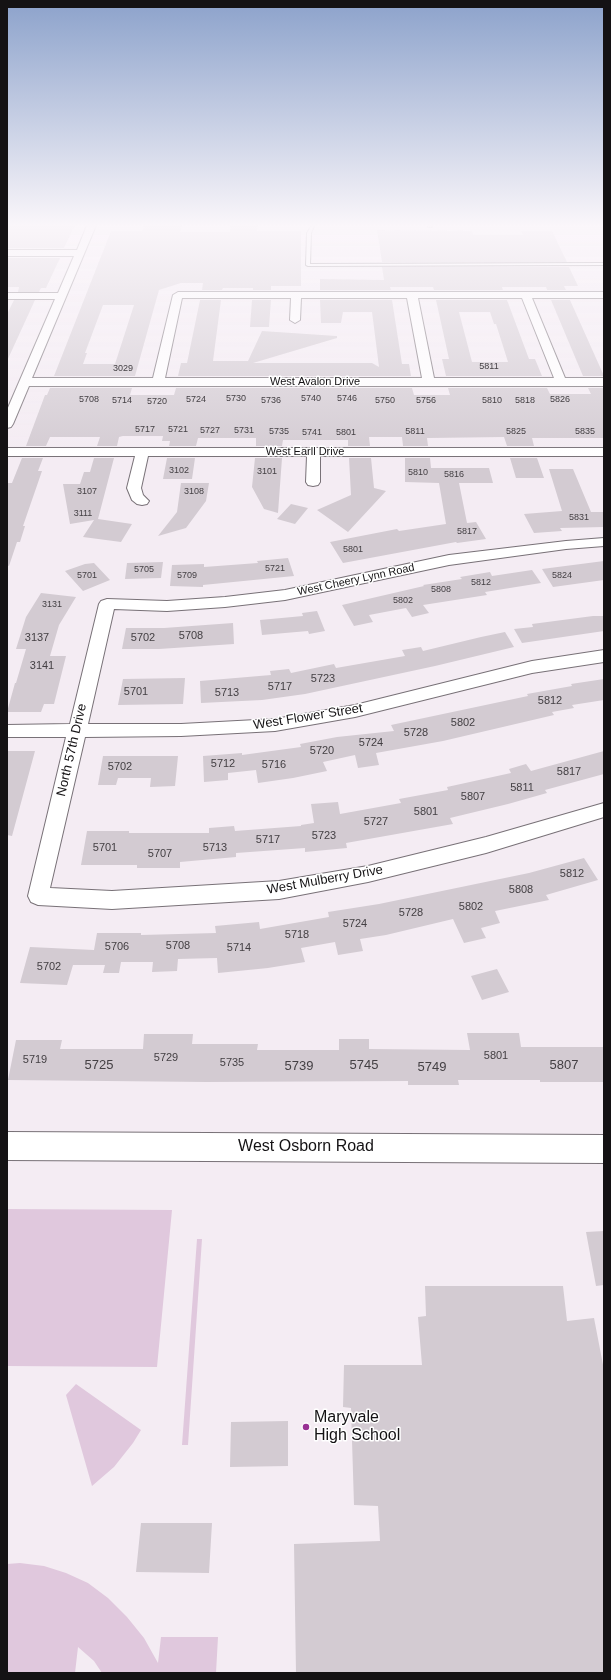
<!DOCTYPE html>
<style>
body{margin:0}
#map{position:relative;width:611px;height:1680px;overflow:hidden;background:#f4ecf3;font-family:Arial,sans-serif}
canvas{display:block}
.frame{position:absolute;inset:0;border:8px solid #141214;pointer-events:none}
</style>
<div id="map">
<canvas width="611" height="1680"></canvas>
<div class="frame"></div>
</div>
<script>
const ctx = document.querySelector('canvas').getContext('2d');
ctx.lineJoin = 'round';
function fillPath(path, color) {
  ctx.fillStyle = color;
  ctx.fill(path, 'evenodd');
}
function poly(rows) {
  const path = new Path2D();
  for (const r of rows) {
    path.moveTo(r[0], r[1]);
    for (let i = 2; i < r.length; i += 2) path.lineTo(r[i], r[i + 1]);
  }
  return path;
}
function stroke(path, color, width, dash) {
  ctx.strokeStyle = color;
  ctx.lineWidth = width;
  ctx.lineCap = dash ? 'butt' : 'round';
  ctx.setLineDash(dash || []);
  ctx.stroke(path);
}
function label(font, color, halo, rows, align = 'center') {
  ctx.font = font + ' Arial,sans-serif';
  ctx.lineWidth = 3;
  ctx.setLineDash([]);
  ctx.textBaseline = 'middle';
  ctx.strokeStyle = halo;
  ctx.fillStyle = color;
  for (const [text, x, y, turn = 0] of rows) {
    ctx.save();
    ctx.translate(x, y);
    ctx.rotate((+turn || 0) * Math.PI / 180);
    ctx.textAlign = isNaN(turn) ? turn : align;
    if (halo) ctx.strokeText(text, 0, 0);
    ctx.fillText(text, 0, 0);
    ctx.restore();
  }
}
fillPath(poly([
 [7,1209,172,1210,157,1367,7,1366],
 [197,1239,202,1239,188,1445,182,1445],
 [76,1384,141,1430,133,1443,114,1467,92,1486,66,1395],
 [20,1563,44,1566,66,1573,88,1583,108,1598,127,1617,144,1638,158,1663,161,1637,218,1637,216,1673,102,1673,94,1661,78,1647,75,1673,7,1673,7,1564]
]), '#e0c8dd');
fillPath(poly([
 [7,223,76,223,64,248,7,248],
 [145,223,182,223,180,232,230,232,231,223,258,223,257,231,301,231,301,286,271,286,271,290,253,290,253,288,223,288,222,290,202,290,203,283,181,283,159,290,135,376,54,376,111,231,142,231],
 [103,305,134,305,115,364,83,364,87,353,85,353],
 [377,230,472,231,473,235,523,235,521,231,552,231,567,262,382,262],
 [7,258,60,258,46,288,41,288,39,292,18,292,19,287,7,287],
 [382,267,569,267,578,286,564,286,566,290,547,290,546,287,502,287,503,290,434,290,433,287,390,287,391,290,320,290,320,279,384,280],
 [14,300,35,300,7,361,7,314],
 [200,300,221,300,213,361,248,361,262,331,337,336,337,338,253,363,372,363,379,367,372,312,343,312,341,323,321,323,320,300,392,300,402,364,409,364,411,376,178,376,181,363,187,363],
 [252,300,271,300,269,327,250,327],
 [436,300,507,300,529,359,535,359,542,376,446,376,442,359,449,359],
 [459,312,490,312,494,324,496,324,508,362,472,362],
 [551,300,570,300,604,376,583,376],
 [50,388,132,388,130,395,174,395,176,388,412,388,414,395,450,395,448,388,547,388,550,394,591,394,588,388,604,388,604,438,532,438,534,446,507,446,504,437,429,438,427,438,428,446,403,446,402,437,369,437,370,446,348,446,348,440,283,440,282,446,256,446,256,438,198,438,196,446,169,446,170,441,162,441,163,436,123,436,119,437,117,446,97,446,100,437,50,437,46,446,26,446,45,395,47,395],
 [22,458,43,458,38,471,42,471,23,526,25,526,20,542,17,542,9,566,7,565,7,483,12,483],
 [94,458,114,458,98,519,132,524,121,542,83,537,94,520,70,524,63,484,80,484,84,472,90,472],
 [167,458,195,458,192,479,163,479],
 [255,458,282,458,278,513,264,509,252,487],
 [349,458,371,458,374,488,386,491,348,532,317,510,351,495],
 [405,458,430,458,431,468,489,468,493,483,459,483,467,523,476,522,486,539,457,543,456,542,343,563,330,542,397,529,399,531,446,524,439,483,405,482],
 [510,458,537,458,544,478,516,478],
 [549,469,573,469,591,512,604,512,604,527,560,528,562,531,534,533,524,514,562,511],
 [181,483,209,483,206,501,186,528,158,536,177,512],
 [291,504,308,508,295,524,277,519],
 [288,558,294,576,203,585,203,587,170,586,172,565,204,564,204,567,258,563,257,561],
 [604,561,604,580,553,587,542,569],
 [163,562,161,578,125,579,127,563],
 [94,563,110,580,83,591,65,571,85,564],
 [532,570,541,583,485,592,487,595,423,605,429,613,412,617,406,608,369,615,373,622,354,626,342,605,424,586,423,585,462,579,460,577,490,572,492,576],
 [41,593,76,597,59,625,50,656,66,656,54,704,44,704,41,712,7,712,15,683,16,683,26,649,16,649,26,617],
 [317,611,325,631,309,634,308,631,262,635,260,620,303,616,302,613],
 [593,616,604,616,604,631,522,643,514,629,533,627,532,624],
 [233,623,234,644,159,649,122,649,126,628,164,628],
 [505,632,514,647,435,666,305,694,262,700,201,703,200,681,271,675,270,671,289,669,291,673,334,664,336,668,405,656,402,650,421,647,423,651,481,637],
 [185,678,183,704,118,705,123,679],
 [604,679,604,700,572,705,574,708,552,712,554,715,443,741,376,753,379,765,358,768,355,755,323,762,327,771,293,778,258,783,256,770,228,773,228,780,204,782,203,756,242,753,242,755,301,747,300,744,337,737,394,731,391,725,528,696,527,694,572,686,571,684],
 [7,751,35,751,12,836,7,835],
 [604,751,604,774,545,790,547,793,508,804,450,818,453,824,346,843,347,848,305,852,305,848,236,853,236,857,180,862,180,868,137,868,137,865,81,865,87,831,129,831,129,833,209,833,209,828,234,826,235,831,301,826,301,825,314,823,311,804,338,802,340,814,401,803,399,799,448,790,447,787,511,773,509,769,526,764,531,771],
 [103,756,178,756,175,786,150,787,151,778,118,778,116,785,98,785],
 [584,858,598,880,546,895,549,900,495,911,500,923,481,928,486,938,464,943,453,919,386,935,360,939,363,951,338,955,335,942,301,948,305,962,268,968,218,973,217,958,178,959,177,971,152,972,153,962,121,962,119,973,103,973,105,965,73,965,67,985,20,983,30,947,94,950,97,933,141,933,141,935,216,933,215,926,259,922,260,929,329,917,328,912,379,904,529,873],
 [497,969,509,992,482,1000,471,976],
 [467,1033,519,1033,521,1047,604,1047,604,1082,540,1082,540,1080,458,1080,459,1085,408,1085,408,1081,206,1082,8,1080,16,1040,62,1040,60,1049,143,1049,144,1034,193,1034,192,1044,258,1044,257,1050,339,1050,339,1039,369,1039,369,1049,470,1050],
 [604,1231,604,1285,596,1286,586,1232],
 [425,1286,563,1286,567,1321,594,1318,604,1370,604,1673,296,1673,294,1544,380,1541,378,1506,354,1505,351,1408,343,1407,344,1365,422,1365,418,1317,426,1316],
 [288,1421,288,1466,230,1467,231,1422],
 [141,1523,212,1523,209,1573,136,1572]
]), '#d3cbd2');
const service = poly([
 [428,223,432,223,432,227,428,227,428,223],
 [312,225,314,226,311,233,310,264,604,263,604,265,308,266,306,265,307,233,312,225]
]);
const minor = poly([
 [88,223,97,223,32,378,153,378,173,295,178,292,604,292,604,298,532,298,565,378,604,378,604,386,29,386,13,424,11,427,7,428,7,410,55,299,7,299,7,293,58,293,74,256,7,256,7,250,77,250,88,223],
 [182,298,291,298,290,320,295,323,300,320,301,298,407,298,422,378,165,378,182,298],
 [418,298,522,298,554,378,434,378,418,298],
 [7,448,604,448,604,456,320,456,320,482,318,485,313,486,308,485,306,482,307,456,148,456,141,488,143,495,149,501,147,504,142,505,137,504,132,500,127,488,135,456,7,456,7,448],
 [604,538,604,546,566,549,449,565,285,600,225,607,167,611,114,609,88,724,181,724,275,719,355,705,532,661,604,650,604,662,532,673,355,717,275,731,181,736,85,737,50,888,112,891,279,881,368,866,486,837,604,803,604,817,486,853,368,882,279,899,112,909,38,905,31,902,28,896,66,737,7,737,7,725,70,724,99,604,101,601,107,599,167,601,225,597,285,590,449,555,566,541,604,538]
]);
const tertiary = poly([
 [7,1132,604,1135,604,1163,7,1160,7,1132]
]);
stroke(service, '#787177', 2);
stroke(minor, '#787177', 2);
stroke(tertiary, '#787177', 2);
fillPath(service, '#fff');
fillPath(minor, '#fff');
fillPath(tertiary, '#fff');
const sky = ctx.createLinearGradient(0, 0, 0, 459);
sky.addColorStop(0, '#8ca2cb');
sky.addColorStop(0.49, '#faf6fa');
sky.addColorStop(1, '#faf6fa00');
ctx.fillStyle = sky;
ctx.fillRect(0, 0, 611, 459);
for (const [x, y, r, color] of [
 [306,1427,4,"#993194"]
]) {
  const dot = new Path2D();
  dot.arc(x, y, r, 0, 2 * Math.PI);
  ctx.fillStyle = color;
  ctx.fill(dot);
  stroke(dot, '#fff', 1.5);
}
label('9px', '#444044', null, [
 ["5811",489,367],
 ["3029",123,369],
 ["5730",236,399],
 ["5740",311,399],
 ["5746",347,399],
 ["5708",89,400],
 ["5724",196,400],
 ["5826",560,400],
 ["5714",122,401],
 ["5736",271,401],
 ["5750",385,401],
 ["5756",426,401],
 ["5810",492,401],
 ["5818",525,401],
 ["5720",157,402],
 ["5717",145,430],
 ["5721",178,430],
 ["5727",210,431],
 ["5731",244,431],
 ["5735",279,432],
 ["5811",415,432],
 ["5825",516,432],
 ["5835",585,432],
 ["5741",312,433],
 ["5801",346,433],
 ["3102",179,471],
 ["3101",267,472],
 ["5810",418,473],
 ["5816",454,475],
 ["3107",87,492],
 ["3108",194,492],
 ["3111",83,514],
 ["5831",579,518],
 ["5817",467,532],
 ["5801",353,550],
 ["5721",275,569],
 ["5705",144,570],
 ["5701",87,576],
 ["5709",187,576],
 ["5824",562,576],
 ["5812",481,583],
 ["5808",441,590],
 ["5802",403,601],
 ["3131",52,605]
]);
label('11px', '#141214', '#fff', [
 ["West Avalon Drive",315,382],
 ["West Earll Drive",305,452],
 ["West Cheery Lynn Road",356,580,-12]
]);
label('11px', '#444044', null, [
 ["5708",191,636],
 ["3137",37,638],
 ["5702",143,638],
 ["3141",42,666],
 ["5723",323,679],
 ["5717",280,687],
 ["5701",136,692],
 ["5713",227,693],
 ["5812",550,701],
 ["5802",463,723],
 ["5728",416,733],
 ["5724",371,743],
 ["5720",322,751],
 ["5712",223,764],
 ["5716",274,765],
 ["5702",120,767],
 ["5817",569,772],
 ["5811",522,788],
 ["5807",473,797],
 ["5801",426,812],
 ["5727",376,822],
 ["5723",324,836],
 ["5717",268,840],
 ["5701",105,848],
 ["5713",215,848],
 ["5707",160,854],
 ["5812",572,874],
 ["5808",521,890],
 ["5802",471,907],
 ["5728",411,913],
 ["5724",355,924],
 ["5718",297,935],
 ["5708",178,946],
 ["5706",117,947],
 ["5714",239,948],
 ["5702",49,967],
 ["5801",496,1056],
 ["5729",166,1058],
 ["5719",35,1060],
 ["5735",232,1063]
]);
label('13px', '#141214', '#fff', [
 ["West Flower Street",308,717,-9],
 ["North 57th Drive",72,750,-77],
 ["West Mulberry Drive",325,880,-10]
]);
label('13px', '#444044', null, [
 ["5725",99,1065],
 ["5745",364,1065],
 ["5807",564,1065],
 ["5739",299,1066],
 ["5749",432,1067]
]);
label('16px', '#141214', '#fff', [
 ["West Osborn Road",306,1147]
]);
label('16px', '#141214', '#fff', [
 ["Maryvale",314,1418],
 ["High School",314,1436]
], 'left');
</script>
